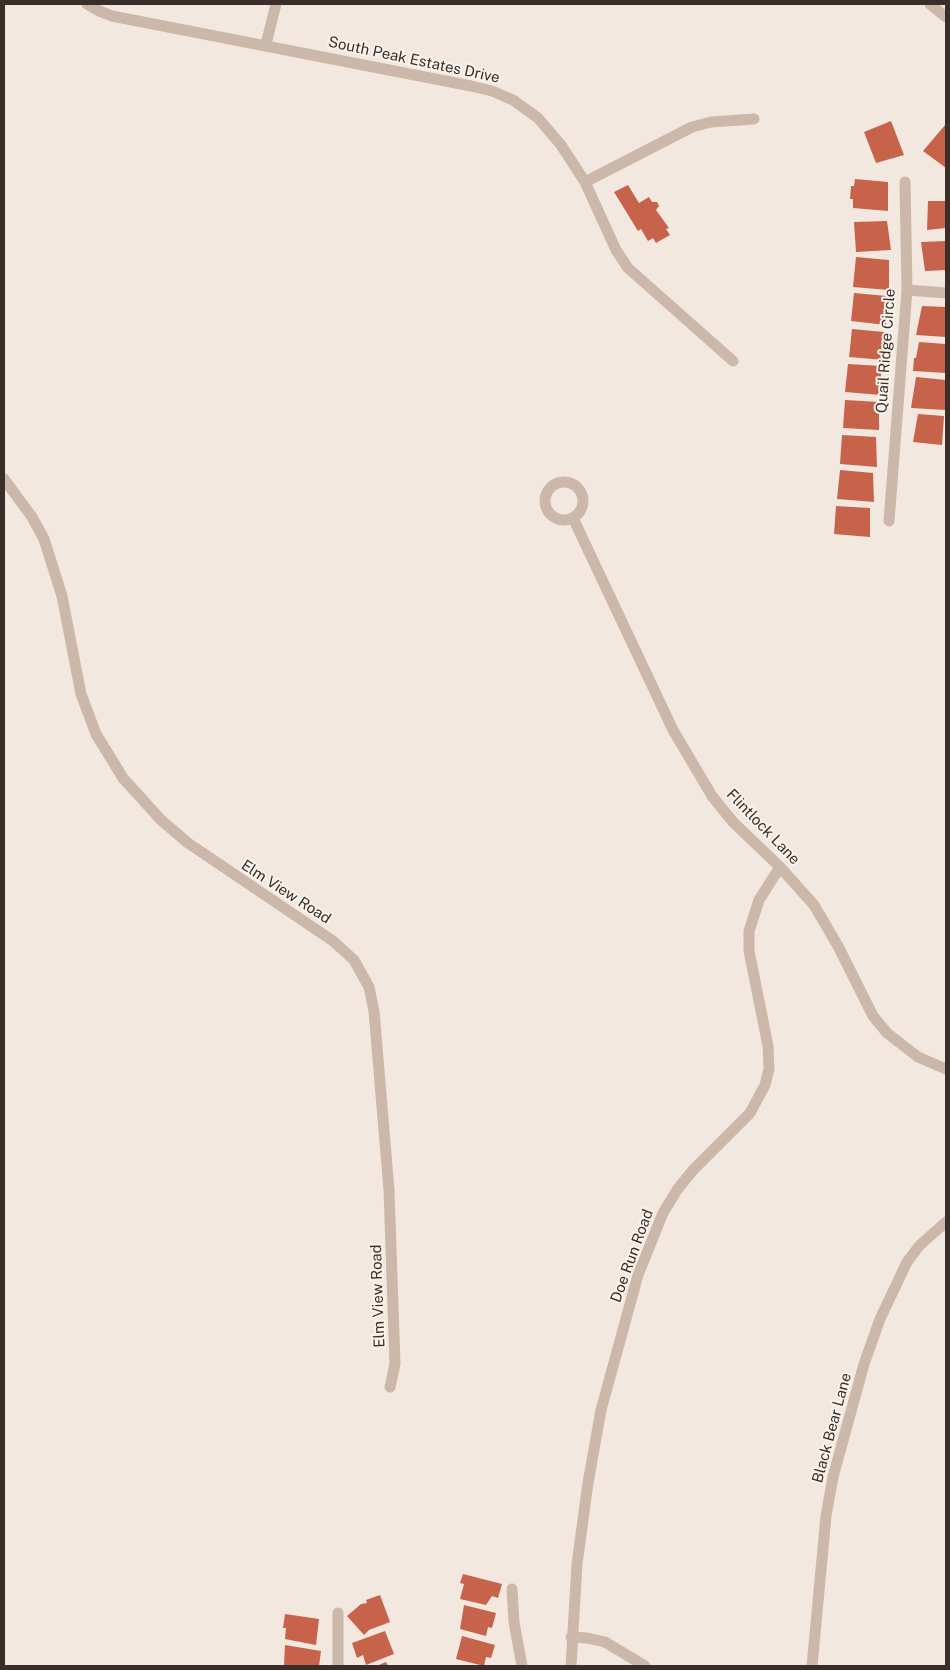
<!DOCTYPE html>
<style>
body{margin:0}
#map{position:relative;width:950px;height:1670px;overflow:hidden;background:#f3e8df;font-family:"Public Sans",sans-serif}
canvas{display:block}
.frame{position:absolute;inset:0;border:5px solid #392e2a;pointer-events:none}
</style>
<div id="map">
<canvas width="950" height="1670"></canvas>
<div class="frame"></div>
</div>
<script>
const ctx = document.querySelector('canvas').getContext('2d');
ctx.lineJoin = 'round';
function fillPath(path, color) {
  ctx.fillStyle = color;
  ctx.fill(path, 'evenodd');
}
function poly(rows) {
  const path = new Path2D();
  for (const r of rows) {
    if (r.length === 3) {
      path.moveTo(r[0] + r[2], r[1]);
      path.arc(r[0], r[1], r[2], 0, 2 * Math.PI);
      continue;
    }
    path.moveTo(r[0], r[1]);
    for (let i = 2; i < r.length; i += 2) path.lineTo(r[i], r[i + 1]);
  }
  return path;
}
function stroke(path, color, width, dash) {
  ctx.strokeStyle = color;
  ctx.lineWidth = width;
  ctx.lineCap = dash ? 'butt' : 'round';
  ctx.setLineDash(dash || []);
  ctx.stroke(path);
}
function label(font, color, halo, rows, align = 'center') {
  ctx.font = font + ' "Public Sans",sans-serif';
  ctx.lineWidth = 4;
  ctx.setLineDash([]);
  ctx.textBaseline = 'middle';
  ctx.strokeStyle = halo;
  ctx.fillStyle = color;
  for (const [text, x, y, turn = 0] of rows) {
    ctx.save();
    ctx.translate(x, y);
    ctx.rotate((+turn || 0) * Math.PI / 180);
    ctx.textAlign = isNaN(turn) ? turn : align;
    if (halo) ctx.strokeText(text, 0, 0);
    ctx.fillText(text, 0, 0);
    ctx.restore();
  }
}
fillPath(poly([
 [891,121,904,155,876,163,864,132],
 [946,124,946,168,923,151],
 [855,179,888,182,888,211,853,208,853,199,850,199,851,186,854,186],
 [628,185,639,203,649,197,652,202,657,202,659,206,656,210,669,228,666,229,670,235,656,243,653,238,648,241,641,229,638,231,614,192],
 [928,201,946,201,946,228,927,230],
 [887,221,891,250,856,252,854,222],
 [946,241,946,270,925,271,921,242],
 [856,257,889,260,889,290,853,287],
 [854,293,887,296,886,325,851,321],
 [922,306,946,307,946,337,916,335],
 [852,329,884,332,884,360,849,357],
 [919,342,946,344,946,373,913,371,914,358,916,358],
 [848,364,881,366,881,395,845,392],
 [916,377,946,380,946,410,911,408],
 [845,400,879,402,879,430,843,428],
 [918,414,944,416,942,445,913,442],
 [842,435,876,437,877,467,840,464],
 [840,470,873,473,874,502,837,499],
 [836,506,870,508,870,537,834,534],
 [463,1574,502,1584,498,1598,492,1596,486,1605,460,1599,464,1584,460,1583],
 [380,1595,390,1622,369,1630,364,1635,347,1616,361,1604,367,1603,366,1600],
 [464,1605,496,1613,492,1628,488,1627,486,1636,460,1629],
 [285,1614,319,1619,316,1645,285,1639,286,1628,283,1628],
 [385,1631,394,1654,366,1665,363,1655,357,1658,352,1643],
 [462,1636,495,1645,491,1658,486,1657,484,1666,456,1659],
 [285,1645,321,1651,319,1666,284,1666],
 [386,1662,388,1666,376,1666]
]), '#c6634a');
stroke(poly([
 [87,4,99,11,112,16,471,86,492,91,513,100,538,118,561,145,585,182,616,250,628,268,733,361],
 [930,4,946,17],
 [266,44,276,4],
 [585,182,692,127,711,122,754,119],
 [907,290,946,293],
 [4,479,32,517,44,539,62,596,81,694,96,734,123,778,161,820,188,843,333,941,354,960,369,987,374,1011,389,1190,395,1364,390,1387],
 [564,501,19],
 [573,518,673,730,712,796,733,822,780,867,814,905,838,946,873,1016,887,1033,918,1057,946,1069],
 [889,521,907,290,905,182],
 [512,1589,514,1622,522,1666],
 [338,1613,338,1666],
 [571,1637,587,1638,605,1642,645,1666],
 [571,1666,577,1564,588,1483,601,1410,638,1275,663,1213,677,1190,693,1170,750,1113,765,1085,769,1069,768,1046,749,951,749,931,759,900,780,867],
 [812,1666,826,1516,833,1477,864,1364,880,1319,907,1262,920,1245,946,1222]
]), '#cbb8aa', 11);
label('15px', '#392e2a', '#faf3eb', [
 ["South Peak Estates Drive",414,60,12],
 ["Quail Ridge Circle",886,351,-86],
 ["Flintlock Lane",763,827,46],
 ["Elm View Road",286,892,33],
 ["Doe Run Road",632,1256,-70],
 ["Elm View Road",378,1296,-92],
 ["Black Bear Lane",832,1428,-75]
]);
</script>
